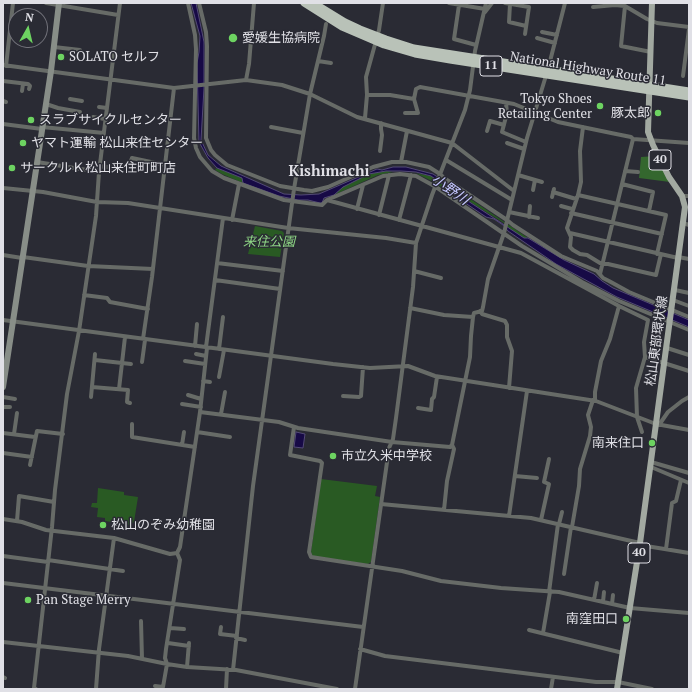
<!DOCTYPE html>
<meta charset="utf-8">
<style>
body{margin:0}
#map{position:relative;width:692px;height:692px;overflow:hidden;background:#2a2b34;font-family:"PT Serif",serif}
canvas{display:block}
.frame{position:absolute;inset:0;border:4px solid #e0e0e6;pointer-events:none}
.north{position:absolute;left:8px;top:8px;width:40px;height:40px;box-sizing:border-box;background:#2a2b34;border:1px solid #73737b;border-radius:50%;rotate:8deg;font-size:11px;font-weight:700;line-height:16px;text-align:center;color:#e0e0e6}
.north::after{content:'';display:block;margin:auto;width:14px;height:18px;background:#6dd361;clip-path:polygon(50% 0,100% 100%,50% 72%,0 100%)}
</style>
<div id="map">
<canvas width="692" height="692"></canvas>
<div class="frame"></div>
<div class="north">N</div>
</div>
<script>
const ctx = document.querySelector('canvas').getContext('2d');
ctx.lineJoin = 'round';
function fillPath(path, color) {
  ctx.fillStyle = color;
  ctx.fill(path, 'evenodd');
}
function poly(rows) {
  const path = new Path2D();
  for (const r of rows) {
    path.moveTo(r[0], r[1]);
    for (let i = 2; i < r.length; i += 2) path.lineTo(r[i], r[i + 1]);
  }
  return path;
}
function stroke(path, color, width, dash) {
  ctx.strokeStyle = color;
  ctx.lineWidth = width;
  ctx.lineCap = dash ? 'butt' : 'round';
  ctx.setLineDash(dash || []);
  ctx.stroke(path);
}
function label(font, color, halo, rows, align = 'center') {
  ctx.font = font + ' "PT Serif","Noto Sans JP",serif';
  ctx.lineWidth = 3;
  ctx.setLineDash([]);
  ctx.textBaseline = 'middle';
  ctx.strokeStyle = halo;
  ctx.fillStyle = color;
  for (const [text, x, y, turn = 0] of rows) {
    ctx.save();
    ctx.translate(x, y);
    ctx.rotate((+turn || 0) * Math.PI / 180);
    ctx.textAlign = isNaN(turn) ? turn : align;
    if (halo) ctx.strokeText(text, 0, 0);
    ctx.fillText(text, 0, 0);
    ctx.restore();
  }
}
fillPath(poly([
 [217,168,242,178,243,183,222,174,215,170],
 [386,171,393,172,378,175,334,195,343,187,369,174],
 [408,172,431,176,447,187,455,196,430,180,415,173],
 [463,194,528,238,524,238,509,229,504,223,467,200],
 [255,226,282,231,284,233,280,257,248,254],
 [321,479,377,486,375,496,380,497,371,562,368,564,313,557,311,552],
 [98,488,124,492,124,495,138,497,134,522,130,525,123,524,105,521,105,518,97,517,98,508,91,507,92,503,97,503]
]), '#295a23');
fillPath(poly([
 [656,156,670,182,639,178,641,157]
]), '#34672e');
const water = poly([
 [191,3,196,3,204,42,204,88,201,140,208,155,221,166,284,194,301,195,319,194,377,169,382,170,393,167,406,167,433,174,463,194,468,201,524,238,528,238,564,260,594,274,602,281,613,288,689,320,689,327,617,297,556,264,508,231,503,225,494,219,486,217,455,196,447,187,431,176,416,172,401,171,386,171,369,174,343,187,334,195,324,198,322,203,320,203,308,200,298,200,279,196,243,183,242,178,217,168,208,158,199,142,197,63,199,52,200,36,191,3],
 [296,432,305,434,303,448,294,447,296,432]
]);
fillPath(water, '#170a46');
stroke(water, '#534a76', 1);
stroke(poly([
 [46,3,118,15],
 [188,3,195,35,196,49,194,138,196,148,200,157,212,171,224,178,284,200,322,205,327,200,383,176,400,174,416,176,436,187,522,246,582,282,619,301,689,330],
 [199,3,206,32,207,46,206,138,211,150,215,155,227,165,280,186,304,190,312,191,328,187,373,167,392,162,406,162,429,167,440,174,444,178,507,220,513,225,561,256,597,271,603,278,609,281,629,292,689,317],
 [449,3,485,9],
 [505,3,529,7,525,34],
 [510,4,509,22,526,26],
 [459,5,454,39,476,45],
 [625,6,621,46,651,52],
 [593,7,615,5,625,6,647,19,657,23,689,27],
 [485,12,492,3],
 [542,32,557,35],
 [537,38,555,43],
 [54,47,80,50],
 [318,61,331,63],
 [3,65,174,88,246,80,282,85,310,94,357,117,452,143,514,191],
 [6,66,13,3],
 [683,76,689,29],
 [246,80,249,64,254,3],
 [3,81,28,84,30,86,29,89],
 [22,91,23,84],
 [367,95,390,95,414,99,416,89,420,87,514,104,558,122,616,134,631,137,633,139,689,143],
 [70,99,82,101],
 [3,101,6,102],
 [506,103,507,113,502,132,526,142],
 [46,104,58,108,80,112],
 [99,107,107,108],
 [405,113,418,113,414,99],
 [93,117,105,119],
 [365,118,367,95,366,77,379,30,383,3],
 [3,124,42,129],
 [42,127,104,133],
 [271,127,303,133],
 [583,127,580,151,581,182,578,195,567,228,571,237,570,247,573,250,580,254,587,255,600,263,608,264,656,275,661,254],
 [487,131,490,121,504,125],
 [507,143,524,149],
 [380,151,382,135,381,129,381,123],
 [446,160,512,200],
 [131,161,132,158,165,165],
 [37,162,99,172],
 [401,162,407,131],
 [100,166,114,168],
 [625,171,638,172],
 [518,175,542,182],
 [622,184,653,192,649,211],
 [3,188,43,192,97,202,128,203,288,228,386,238,416,243],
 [533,190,535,180],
 [553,192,576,199],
 [578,195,666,215,657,254],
 [682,196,689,196],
 [552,197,554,189],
 [327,200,521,253,619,306,648,320,644,342,645,357,636,388,637,417,642,432],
 [561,206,572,209],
 [357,209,363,185],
 [509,212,538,218],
 [571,213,662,234],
 [379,215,389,175],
 [529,217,530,206],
 [232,220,239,184],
 [399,220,411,175],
 [683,223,689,225],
 [570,233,678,258],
 [3,255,22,258],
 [23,257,88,266,153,269],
 [678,257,689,259],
 [217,263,283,271],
 [414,271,441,278],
 [600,274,633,139],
 [215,280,280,289],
 [675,290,689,293],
 [84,295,107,298,110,302,148,309],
 [673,300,689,306],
 [410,308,444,315,473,317],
 [480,311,482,314,505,321,507,325,507,337,512,351,509,388],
 [3,320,333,364,370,368,408,366,435,376,596,401,656,424,689,430],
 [143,339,152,277,174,88],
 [195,346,197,324],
 [206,347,223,218],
 [207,348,200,412,279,422,298,428,392,442,450,447,452,445,470,357,471,336,473,317,474,313,482,311,483,307,488,279,504,233,527,138,548,69,565,3],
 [667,348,689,355],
 [219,349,223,317],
 [196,354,206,356],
 [645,357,689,371],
 [95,360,131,364],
 [185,361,205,364],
 [142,362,145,340],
 [219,377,224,350],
 [203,381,210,382],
 [92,387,128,390,127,402,130,403],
 [119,389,125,337],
 [188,395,201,399],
 [343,396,359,397,361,396,363,367],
 [3,397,15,399],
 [91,397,95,354],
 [595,401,595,392,601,361,610,339,619,306],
 [182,404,201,407],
 [3,407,10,407],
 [418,408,431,410,432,399,434,397,437,377],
 [221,414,225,392],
 [132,424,132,437,195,447],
 [659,425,668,412,682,401,689,397],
 [294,427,290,455,320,461,322,463,309,552,311,557,402,571,441,581,501,588,559,592,630,608,689,613],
 [197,432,230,437],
 [3,433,35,437],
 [14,434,17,413],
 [182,445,184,432],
 [3,453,32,457],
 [651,462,689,473],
 [30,465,37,431,63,434],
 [651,467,689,483],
 [515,476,537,478],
 [381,504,531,518,640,543],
 [444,510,447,481,454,449,452,445],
 [509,516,527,391],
 [3,519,22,522,46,530,114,538,170,554,177,553,180,547,200,412],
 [541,520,549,484,544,482,549,459],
 [17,521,19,496,54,502],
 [559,524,562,512],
 [572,527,579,486,580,469,590,436,591,427,588,415,593,400],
 [640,545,689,553],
 [666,549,672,503,676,501,681,480],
 [3,556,48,562],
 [48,560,123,571],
 [564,574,571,527],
 [3,583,363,627],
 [549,592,558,524],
 [594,600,597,583],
 [603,602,604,592],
 [612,604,613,595],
 [141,621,142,659],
 [221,627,220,634,237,636],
 [170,628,184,629],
 [529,630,623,653],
 [543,633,550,592],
 [236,638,245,640],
 [3,642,128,656,167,664,187,667,236,670,337,689],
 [168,643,189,646],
 [360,649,385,656,596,682,618,682,652,689],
 [187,667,189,643],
 [233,670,253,486,294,189,310,94,324,36,326,24],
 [3,677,5,678],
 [155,686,163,687,167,664,165,658,166,649,180,560,177,553],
 [36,689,34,688,52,527,55,490,67,394,79,331,96,216,99,172,120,3],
 [96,689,99,649,114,538],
 [226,689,227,669],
 [355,689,389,448,393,439,396,418,413,287,416,243,432,195,465,110,470,90,475,51,486,3],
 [551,689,553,677]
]), '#676b67', 4);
stroke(poly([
 [3,387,51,71,59,3]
]), '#888e88', 6);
stroke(poly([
 [617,689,640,543,685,207,682,196,669,177,653,145,648,132,652,3]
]), '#a2a9a1', 6);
stroke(poly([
 [304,3,342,27,384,45,415,54,450,60,689,97],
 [314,3,345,22,360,29,386,39,414,48,689,91]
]), '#b9c2b8', 7);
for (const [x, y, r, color] of [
 [233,38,5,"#6dd361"],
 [61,57,4,"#6dd361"],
 [600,106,4,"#6dd361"],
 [658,113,4,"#6dd361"],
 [31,120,4,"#6dd361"],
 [23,143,4,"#6dd361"],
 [12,168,4,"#6dd361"],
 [652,443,4,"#6dd361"],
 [333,456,4,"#6dd361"],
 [103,525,4,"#6dd361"],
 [28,600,4,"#6dd361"],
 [626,619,4,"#6dd361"]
]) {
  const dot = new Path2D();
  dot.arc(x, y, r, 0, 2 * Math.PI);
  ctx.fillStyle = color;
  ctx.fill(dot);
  stroke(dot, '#2a2b34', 1.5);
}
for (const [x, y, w] of [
 [491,66,22],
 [660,160,22],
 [639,553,22]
]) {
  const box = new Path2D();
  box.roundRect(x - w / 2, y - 10, w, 20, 3);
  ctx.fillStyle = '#2a2b34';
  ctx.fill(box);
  stroke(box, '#e0e0e6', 1);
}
label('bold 12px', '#e0e0e6', null, [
 ["11",491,66],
 ["40",660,160],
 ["40",639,553]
]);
label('13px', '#e0e0e6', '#2a2b34', [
 ["愛媛生協病院",242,38],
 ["SOLATO セルフ",69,57],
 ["Tokyo Shoes",592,99,"right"],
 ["Retailing Center",592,114,"right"],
 ["豚太郎",650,113,"right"],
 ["スラブサイクルセンター",39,120],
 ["ヤマト運輸 松山来住センター",31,143],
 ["サークルＫ松山来住町町店",20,168],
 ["南来住口",644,443,"right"],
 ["市立久米中学校",341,456],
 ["松山のぞみ幼稚園",111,525],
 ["Pan Stage Merry",36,600],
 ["南窪田口",618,619,"right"]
], 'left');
label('13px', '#e0e0e6', '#2a2b34', [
 ["National Highway Route 11",588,69,9],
 ["松山東部環状線",657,341,-82]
]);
label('italic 13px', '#8fd786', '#2a2b34', [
 ["来住公園",269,242]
]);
label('italic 14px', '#c4c6ff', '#2a2b34', [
 ["小野川",450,190,35]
]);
label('bold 15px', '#e0e0e6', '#2a2b34', [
 ["Kishimachi",329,172]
]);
</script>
